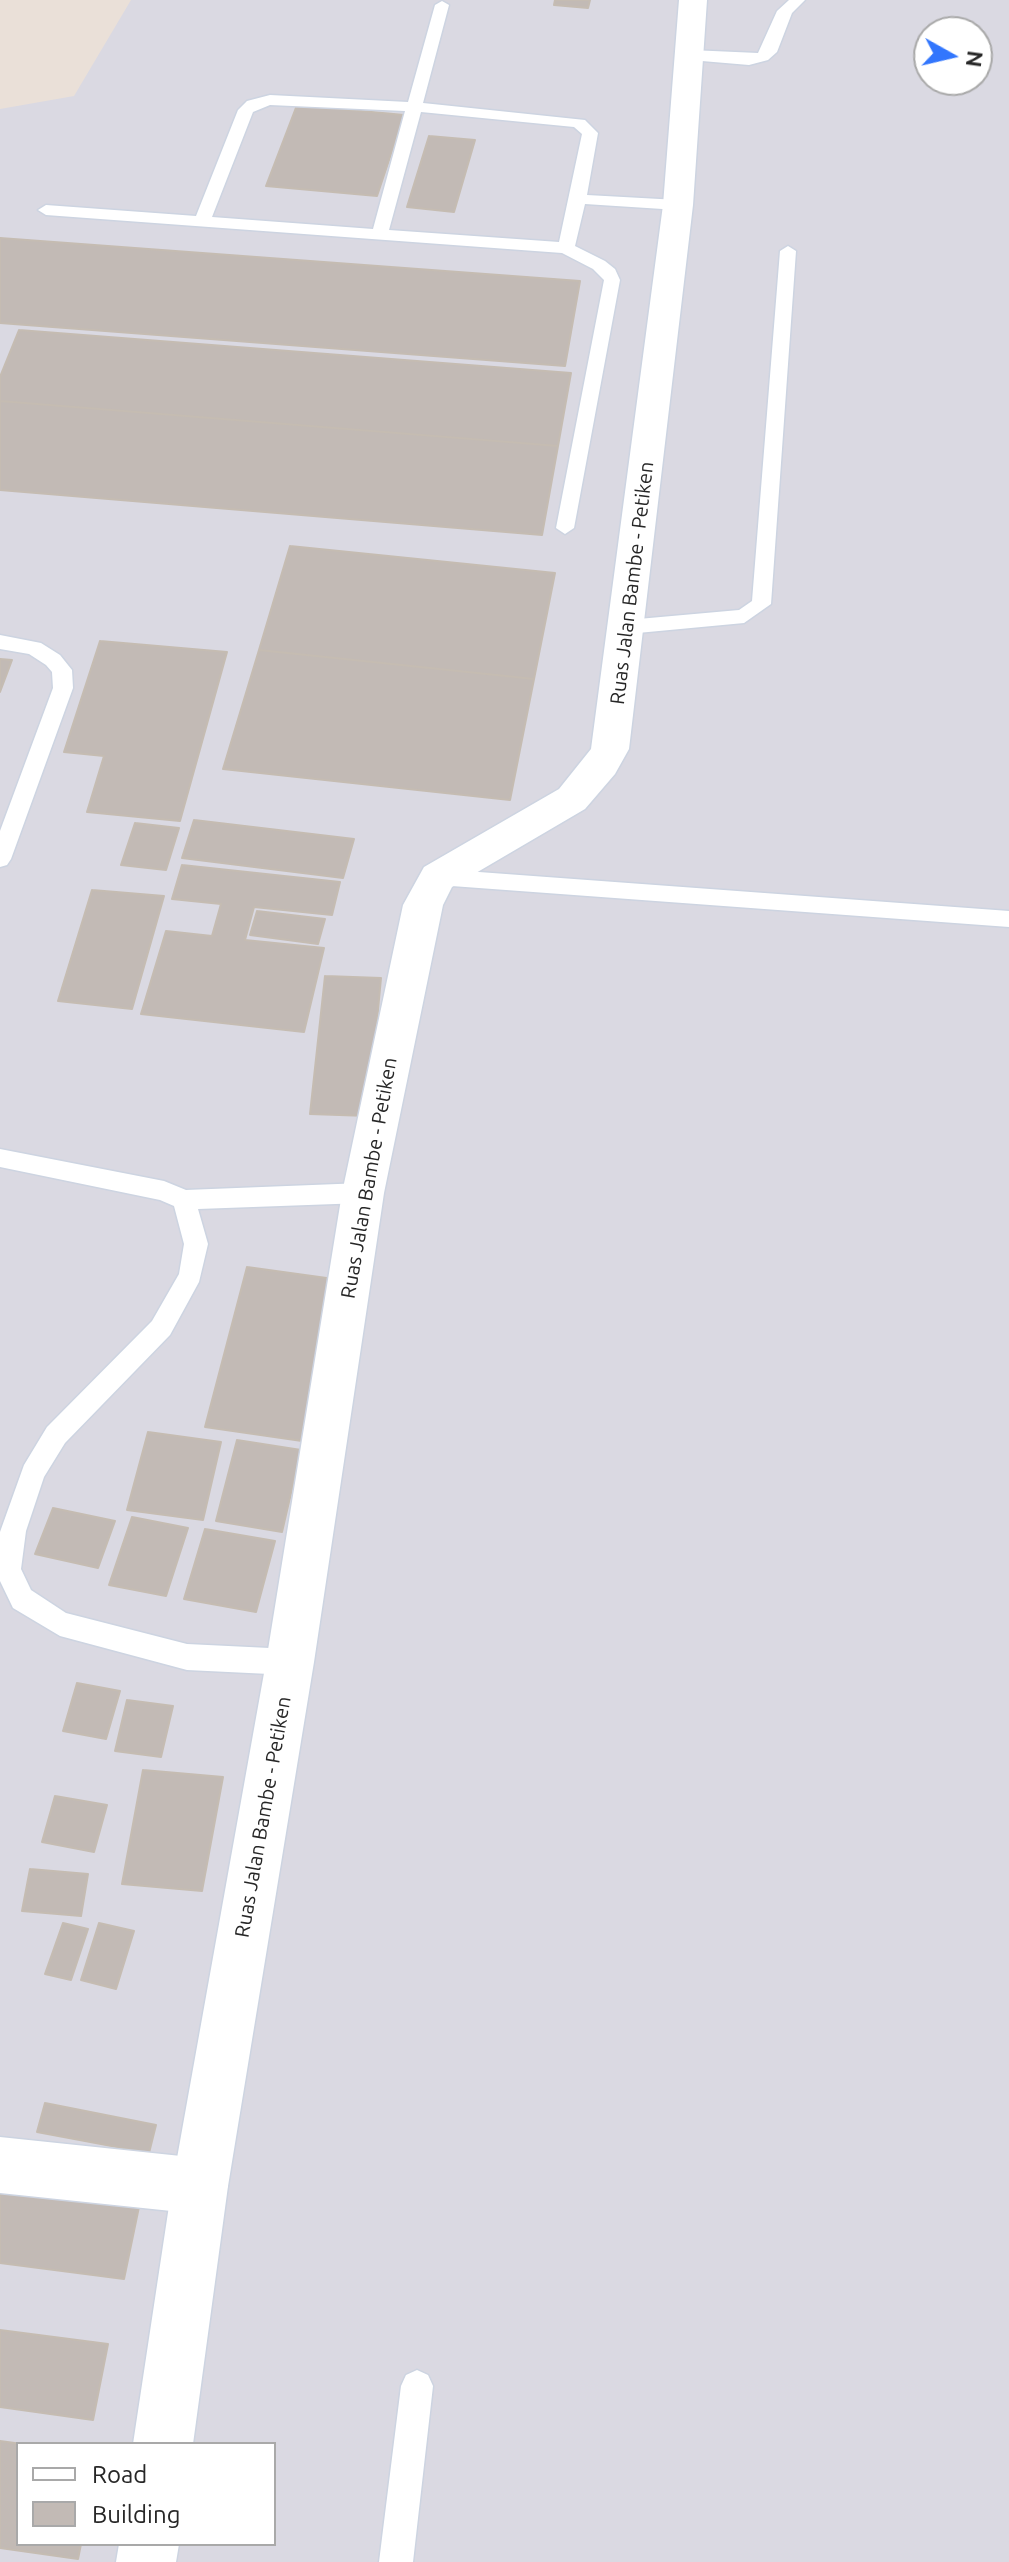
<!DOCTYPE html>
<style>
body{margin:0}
#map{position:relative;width:1009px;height:2562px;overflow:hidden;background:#eae0d8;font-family:Ubuntu,sans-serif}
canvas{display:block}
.legend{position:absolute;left:16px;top:2442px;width:260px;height:104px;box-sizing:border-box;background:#fff;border:2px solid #a9a9a9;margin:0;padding:10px 14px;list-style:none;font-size:24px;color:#272727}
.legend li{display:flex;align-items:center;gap:16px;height:40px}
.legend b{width:40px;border:2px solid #a9a9a9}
.north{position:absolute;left:913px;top:16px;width:80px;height:80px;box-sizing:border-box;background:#fff;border:2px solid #a9a9a9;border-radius:50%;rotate:98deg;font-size:22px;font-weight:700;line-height:32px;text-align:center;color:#272727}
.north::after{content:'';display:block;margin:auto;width:28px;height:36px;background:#3276fd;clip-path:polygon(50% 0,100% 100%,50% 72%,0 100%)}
</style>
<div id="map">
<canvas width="1009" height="2562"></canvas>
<ul class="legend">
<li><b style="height:10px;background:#fff"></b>Road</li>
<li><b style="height:22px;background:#c2bab5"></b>Building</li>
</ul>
<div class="north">N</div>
</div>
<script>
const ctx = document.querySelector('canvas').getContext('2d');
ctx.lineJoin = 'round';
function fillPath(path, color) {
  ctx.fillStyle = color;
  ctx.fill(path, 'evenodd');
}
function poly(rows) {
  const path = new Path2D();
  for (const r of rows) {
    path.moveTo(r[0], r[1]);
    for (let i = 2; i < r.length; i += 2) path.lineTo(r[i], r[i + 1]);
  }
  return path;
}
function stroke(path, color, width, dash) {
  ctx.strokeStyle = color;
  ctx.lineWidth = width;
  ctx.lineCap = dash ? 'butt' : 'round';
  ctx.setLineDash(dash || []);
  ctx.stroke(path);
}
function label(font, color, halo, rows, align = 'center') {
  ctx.font = font + ' Ubuntu,sans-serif';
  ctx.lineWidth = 6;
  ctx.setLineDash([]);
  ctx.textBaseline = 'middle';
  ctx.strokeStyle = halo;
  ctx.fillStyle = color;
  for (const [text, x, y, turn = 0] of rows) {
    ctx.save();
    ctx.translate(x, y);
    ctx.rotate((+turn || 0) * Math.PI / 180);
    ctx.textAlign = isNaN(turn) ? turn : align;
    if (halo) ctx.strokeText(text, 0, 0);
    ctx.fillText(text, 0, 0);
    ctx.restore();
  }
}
fillPath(poly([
 [131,0,1009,0,1009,2562,0,2562,0,109,74,96],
 [929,32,977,32,977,80,929,80],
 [18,2444,274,2444,274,2544,18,2544]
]), '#dad9e2');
const building = poly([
 [555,0,590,0,588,8,554,5,555,0],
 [297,105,404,115,377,196,266,186,297,105],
 [429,136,475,140,454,212,407,207,429,136],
 [0,238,580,281,565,366,0,323,0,238],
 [19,330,571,373,558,446,0,401,0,377,19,330],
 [0,401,558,446,542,535,0,490,0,401],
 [290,546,555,573,534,679,259,650,290,546],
 [100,641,227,652,180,821,87,812,104,756,64,752,100,641],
 [259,650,534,679,510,800,223,769,259,650],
 [0,659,12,660,0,692,0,659],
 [194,820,354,839,343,878,182,858,194,820],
 [135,823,179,828,166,870,121,865,135,823],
 [182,865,340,882,332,915,254,907,245,940,324,948,304,1032,141,1014,166,931,212,936,221,904,172,899,182,865],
 [92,890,164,896,132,1009,58,1001,92,890],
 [257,911,325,919,318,944,250,935,257,911],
 [325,976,381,978,368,1116,310,1114,325,976],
 [247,1267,341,1280,302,1441,205,1427,247,1267],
 [148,1432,221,1442,203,1520,127,1510,148,1432],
 [237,1440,301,1450,282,1532,216,1521,237,1440],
 [53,1508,115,1521,98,1568,35,1554,53,1508],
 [132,1517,188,1528,166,1596,109,1585,132,1517],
 [205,1529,275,1541,256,1612,184,1599,205,1529],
 [77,1683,120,1691,106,1739,63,1731,77,1683],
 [127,1700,173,1706,161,1757,115,1751,127,1700],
 [143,1770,223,1777,202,1891,122,1884,143,1770],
 [55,1796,107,1805,94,1852,42,1842,55,1796],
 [30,1869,88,1874,81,1916,22,1911,30,1869],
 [63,1923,88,1929,71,1980,45,1974,63,1923],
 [99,1923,134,1931,116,1989,81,1980,99,1923],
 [45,2103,156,2125,149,2153,37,2132,45,2103],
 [0,2184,140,2202,124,2279,0,2263,0,2184],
 [0,2330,108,2344,93,2420,0,2407,0,2330],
 [0,2441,22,2444,18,2444,18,2544,81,2544,78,2559,0,2548,0,2441]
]);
fillPath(building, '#c2bab5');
stroke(building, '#c5bcb2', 2);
const lane = poly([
 [789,0,805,0,792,13,777,52,768,60,749,65,690,60,682,55,690,50,758,53,777,11,789,0],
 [442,1,449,5,423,103,585,120,598,133,587,195,678,200,686,205,678,210,585,204,575,246,605,261,615,269,620,280,574,528,565,534,556,528,604,280,593,269,562,253,46,215,38,210,46,205,196,216,238,110,247,101,270,95,408,102,435,5,442,1],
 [270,105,405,111,373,229,212,217,253,112,270,105],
 [421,112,574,127,582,134,559,242,389,230,421,112],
 [788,246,796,251,771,604,744,623,627,634,620,632,617,627,627,620,739,610,752,601,780,251,788,246],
 [0,635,41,643,60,655,72,670,73,688,11,859,7,865,0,867,0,831,53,688,52,672,46,665,29,654,0,649,0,635],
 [438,869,1009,911,1009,927,438,885,431,883,427,877,431,871,438,869],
 [0,1149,164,1181,186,1190,363,1183,371,1186,375,1193,371,1200,363,1203,198,1209,208,1244,199,1282,170,1335,65,1443,44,1477,26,1531,21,1569,31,1590,66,1613,187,1644,290,1649,299,1653,303,1662,299,1671,290,1675,187,1670,60,1636,13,1608,0,1581,0,1532,24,1465,47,1427,152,1321,179,1274,184,1244,174,1206,160,1200,0,1167,0,1149],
 [417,2370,428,2375,433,2386,413,2562,379,2562,401,2386,406,2375,417,2370]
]);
const street = poly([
 [0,2137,200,2158,220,2166,228,2186,220,2206,200,2214,0,2193,0,2137]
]);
const secondary = poly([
 [679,0,707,0,693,205,629,749,615,774,585,809,452,887,443,905,384,1193,314,1662,228,2186,193,2444,133,2444,172,2186,266,1662,342,1193,403,905,424,867,559,789,591,749,663,205,679,0],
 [119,2544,179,2544,176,2562,116,2562,119,2544]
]);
stroke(lane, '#cdd4e1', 3);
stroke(street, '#cdd4e1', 3);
stroke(secondary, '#cdd4e1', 3);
fillPath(lane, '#fff');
fillPath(street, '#fff');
fillPath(secondary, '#fff');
label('20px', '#272727', '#fff', [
 ["Ruas Jalan Bambe - Petiken",632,583,-83],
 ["Ruas Jalan Bambe - Petiken",369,1178,-80],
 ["Ruas Jalan Bambe - Petiken",263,1817,-80]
]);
</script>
